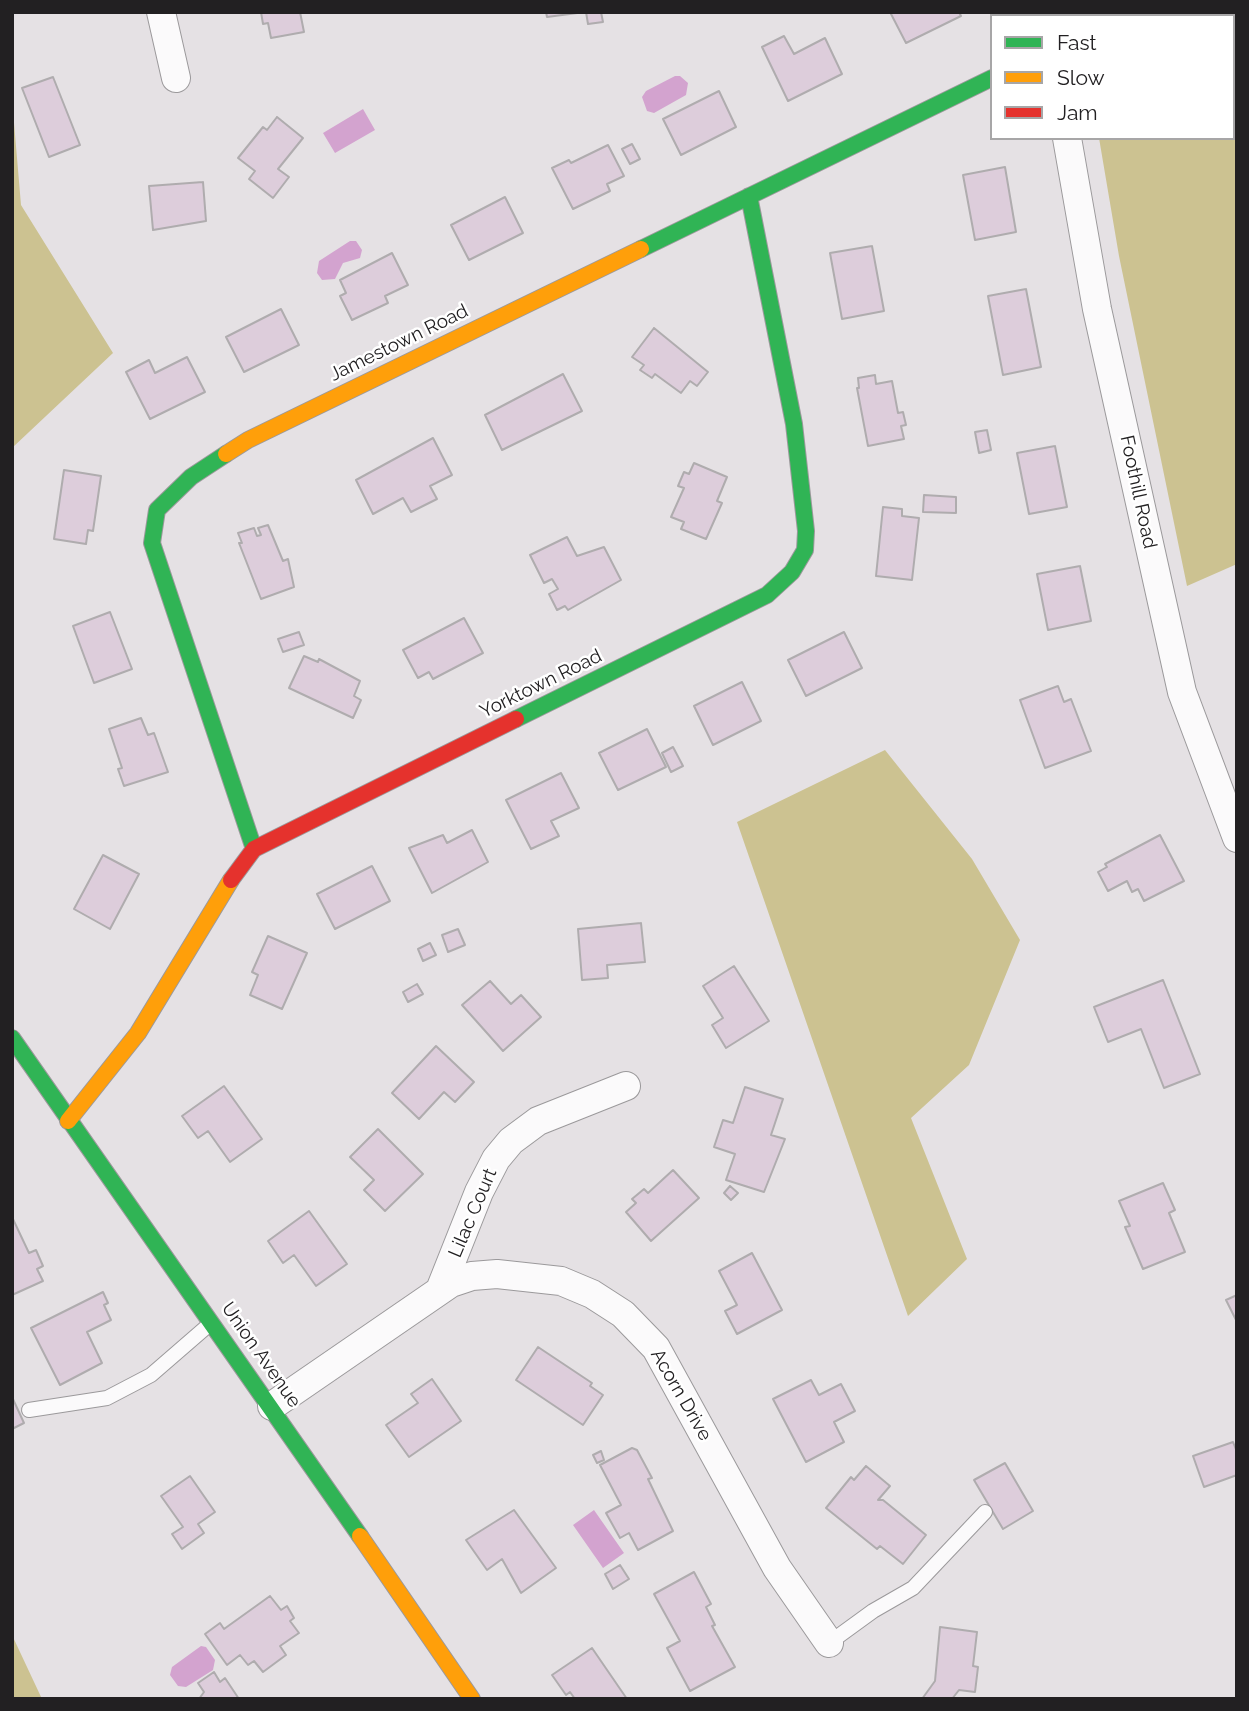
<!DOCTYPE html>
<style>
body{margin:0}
#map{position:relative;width:1249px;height:1711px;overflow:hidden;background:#e5e1e4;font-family:Raleway,sans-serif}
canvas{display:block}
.frame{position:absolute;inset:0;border:14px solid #222022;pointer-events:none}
.legend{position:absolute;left:990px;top:14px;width:245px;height:126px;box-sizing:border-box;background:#fff;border:2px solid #a7a6a7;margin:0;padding:9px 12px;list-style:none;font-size:21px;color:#222022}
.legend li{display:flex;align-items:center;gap:14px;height:35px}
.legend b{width:35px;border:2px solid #a7a6a7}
</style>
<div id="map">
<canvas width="1249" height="1711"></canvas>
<div class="frame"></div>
<ul class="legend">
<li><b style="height:9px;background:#30b455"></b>Fast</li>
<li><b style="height:9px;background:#ff9f0a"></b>Slow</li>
<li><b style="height:9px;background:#e5322d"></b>Jam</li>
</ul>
</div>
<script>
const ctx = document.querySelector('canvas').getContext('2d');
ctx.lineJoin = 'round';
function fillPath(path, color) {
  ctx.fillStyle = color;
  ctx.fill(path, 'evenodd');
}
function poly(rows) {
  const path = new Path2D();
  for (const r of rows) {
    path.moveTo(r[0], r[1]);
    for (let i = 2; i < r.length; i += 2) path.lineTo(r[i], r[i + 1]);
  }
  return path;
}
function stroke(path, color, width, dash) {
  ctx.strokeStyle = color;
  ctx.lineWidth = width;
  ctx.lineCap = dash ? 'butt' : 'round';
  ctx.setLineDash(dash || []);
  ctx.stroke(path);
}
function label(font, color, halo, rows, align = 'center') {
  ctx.font = font + ' Raleway,sans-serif';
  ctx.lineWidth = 5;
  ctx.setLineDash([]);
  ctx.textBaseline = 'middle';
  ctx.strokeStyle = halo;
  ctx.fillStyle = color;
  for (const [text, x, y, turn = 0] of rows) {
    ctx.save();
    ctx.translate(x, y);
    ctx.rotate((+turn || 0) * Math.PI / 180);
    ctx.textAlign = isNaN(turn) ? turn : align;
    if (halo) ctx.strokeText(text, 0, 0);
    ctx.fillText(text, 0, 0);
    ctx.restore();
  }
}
fillPath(poly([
 [1078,12,1237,12,1237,564,1187,586,1119,256,1099,138,1233,138,1233,16,1078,16],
 [12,99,21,205,113,353,12,448],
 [885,750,972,859,1020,940,969,1065,911,1118,967,1259,908,1316,737,822],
 [12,1635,42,1699,12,1699]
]), '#ccc291');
fillPath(poly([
 [675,76,680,76,688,83,686,95,654,113,647,111,642,97,646,91],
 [363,109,375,130,335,153,323,133],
 [350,241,356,241,362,250,360,258,343,263,335,279,322,280,317,273,319,261],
 [594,1510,624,1553,603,1568,573,1525],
 [201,1646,206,1647,215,1660,213,1670,186,1687,178,1686,170,1675,172,1667]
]), '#d3a3cf');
const building = poly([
 [261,12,300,12,304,32,271,38,268,23,263,24,261,12],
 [546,12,585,12,547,17,546,12],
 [586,12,601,12,603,22,588,24,586,12],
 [890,12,959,12,961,16,906,43,890,12],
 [784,36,794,54,825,38,842,74,788,101,762,47,784,36],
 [53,77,80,145,49,157,22,88,53,77],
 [719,91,736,127,681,155,663,119,719,91],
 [277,117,303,138,278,169,289,177,273,198,249,179,255,171,238,158,263,127,267,130,277,117],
 [632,144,640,159,630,164,622,149,632,144],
 [608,145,624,176,607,184,610,191,573,209,552,168,569,160,571,163,608,145],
 [1005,167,1016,232,975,240,963,175,1005,167],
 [203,182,206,221,153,230,149,186,203,182],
 [505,197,523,233,469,260,451,225,505,197],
 [872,246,884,311,842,319,830,253,872,246],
 [392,253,408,285,385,296,388,303,352,320,340,296,346,293,340,280,392,253],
 [1026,289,1041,367,1003,375,988,296,1026,289],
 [281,309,299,345,244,372,226,337,281,309],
 [654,328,708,372,697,386,690,381,681,393,655,374,652,378,640,370,644,365,632,357,654,328],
 [187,357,205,392,150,419,126,372,149,360,155,373,187,357],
 [563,374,582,411,502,450,485,415,563,374],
 [875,375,876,384,892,381,898,413,903,412,906,425,901,426,904,439,868,446,857,388,859,388,858,378,875,375],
 [987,430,991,450,979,453,975,432,987,430],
 [433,438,452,475,430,486,437,499,411,512,403,498,373,514,356,480,433,438],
 [1055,446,1067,507,1029,514,1017,453,1055,446],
 [694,463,727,477,717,501,722,503,706,539,681,529,684,522,671,517,684,488,678,486,684,472,689,474,694,463],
 [64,470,101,476,93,531,88,530,86,544,54,539,64,470],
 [924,495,956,497,956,513,923,512,924,495],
 [883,507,902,509,902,516,919,518,912,580,876,576,883,507],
 [268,525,283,561,288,559,294,587,261,599,239,543,242,543,238,533,254,528,257,536,261,535,258,528,268,525],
 [567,537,577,556,604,547,621,580,568,610,565,606,557,610,549,594,558,589,552,579,544,583,530,555,567,537],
 [1080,566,1091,621,1048,630,1037,574,1080,566],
 [110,612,132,669,94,683,73,626,110,612],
 [464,618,483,653,433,679,429,672,418,678,403,650,464,618],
 [299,632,304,645,283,652,278,639,299,632],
 [844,632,862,668,806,696,788,660,844,632],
 [304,656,318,662,319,659,360,681,354,696,361,700,353,718,289,688,304,656],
 [742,682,761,721,713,745,694,706,742,682],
 [1058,686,1064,702,1071,699,1091,751,1045,768,1020,700,1058,686],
 [141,718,148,735,154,733,168,772,124,786,118,769,122,768,109,729,141,718],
 [647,729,666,767,618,790,599,753,647,729],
 [673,747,683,766,671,772,662,753,673,747],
 [561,773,579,808,551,821,559,836,531,849,506,800,561,773],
 [472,830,488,862,432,893,409,848,443,835,447,843,472,830],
 [1160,835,1184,881,1144,901,1138,889,1132,892,1127,881,1108,891,1098,872,1107,867,1105,864,1160,835],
 [103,855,139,874,110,929,74,909,103,855],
 [372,866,390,901,335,929,317,894,372,866],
 [641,923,645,962,607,965,608,978,582,980,578,929,641,923],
 [458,929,465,945,448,952,442,935,458,929],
 [268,936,307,953,282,1009,250,995,258,975,252,972,268,936],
 [430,943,436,955,423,961,418,949,430,943],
 [734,966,769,1021,726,1048,712,1025,723,1018,703,986,734,966],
 [1163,980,1200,1074,1164,1088,1141,1029,1108,1042,1094,1007,1163,980],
 [490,981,511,1004,521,995,541,1017,503,1051,462,1005,490,981],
 [417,984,423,994,408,1002,403,992,417,984],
 [436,1046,474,1082,455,1102,444,1092,419,1119,392,1093,436,1046],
 [224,1086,262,1139,230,1162,208,1131,198,1138,182,1116,224,1086],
 [745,1087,783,1099,771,1135,785,1139,764,1192,726,1180,735,1154,714,1147,723,1120,733,1123,745,1087],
 [378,1129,423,1174,385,1211,364,1190,374,1180,350,1157,378,1129],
 [673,1170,699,1198,651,1241,626,1212,636,1203,632,1199,644,1189,648,1193,673,1170],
 [1163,1183,1175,1210,1169,1213,1185,1252,1143,1269,1125,1227,1130,1226,1119,1201,1163,1183],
 [730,1186,738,1193,731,1200,724,1193,730,1186],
 [309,1211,347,1264,316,1286,294,1255,283,1263,268,1241,309,1211],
 [12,1217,29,1253,36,1250,43,1266,37,1269,43,1281,12,1295,12,1217],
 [752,1253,782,1310,737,1334,725,1311,737,1305,719,1271,752,1253],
 [103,1292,108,1303,104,1305,111,1320,87,1332,102,1363,60,1385,31,1328,103,1292],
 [1237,1295,1237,1322,1226,1300,1237,1295],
 [538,1347,592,1383,590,1386,603,1395,583,1425,516,1380,538,1347],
 [432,1379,461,1421,409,1457,386,1425,418,1403,411,1394,432,1379],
 [811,1380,819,1395,841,1384,855,1411,834,1422,844,1442,806,1462,773,1399,811,1380],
 [12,1397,24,1423,12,1429,12,1397],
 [1233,1442,1237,1452,1237,1475,1204,1487,1193,1456,1233,1442],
 [632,1448,637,1450,652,1478,648,1479,673,1531,638,1550,629,1533,620,1538,606,1513,621,1505,600,1465,632,1448],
 [601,1451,604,1460,597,1463,593,1455,601,1451],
 [1005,1463,1033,1511,1003,1529,974,1480,1005,1463],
 [866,1466,890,1486,878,1500,883,1500,926,1535,903,1564,880,1546,877,1549,826,1508,851,1477,854,1480,866,1466],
 [190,1476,215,1512,198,1524,204,1533,182,1549,172,1534,183,1527,161,1496,190,1476],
 [514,1510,556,1568,521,1593,502,1559,487,1570,466,1540,514,1510],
 [620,1565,629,1579,613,1589,605,1574,620,1565],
 [694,1572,711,1604,706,1607,715,1625,712,1626,735,1667,690,1691,667,1648,680,1641,654,1594,694,1572],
 [270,1596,281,1610,287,1606,294,1618,290,1621,299,1633,280,1646,286,1655,263,1672,254,1661,248,1665,240,1655,227,1665,205,1634,220,1623,224,1629,270,1596],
 [940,1627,977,1632,973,1666,978,1667,975,1692,959,1690,952,1699,922,1699,935,1681,940,1627],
 [592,1648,627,1699,575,1699,570,1692,566,1695,552,1675,592,1648],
 [214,1672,220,1682,225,1678,239,1699,199,1699,204,1692,198,1683,214,1672]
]);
fillPath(building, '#ddcddb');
stroke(building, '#afacae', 2);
const lane = poly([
 [29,1410,107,1398,151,1375,211,1323],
 [829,1643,873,1611,913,1588,985,1512]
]);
const street = poly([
 [161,12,176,78],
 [1044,12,1045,16],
 [1067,138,1097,309,1182,692,1237,838],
 [440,1290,479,1192,496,1159,511,1141,538,1121,626,1086],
 [272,1406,451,1283,472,1276,497,1274,561,1281,592,1294,623,1314,656,1348,777,1568,829,1643]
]);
const fast = poly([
 [641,249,992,78],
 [226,454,191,477,157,510,152,543,254,849],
 [516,719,767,595,792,572,805,550,806,531,794,424,749,196],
 [12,1038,360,1536]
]);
const slow = poly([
 [226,454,248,440,641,249],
 [68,1121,138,1033,231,880],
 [360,1536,472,1699]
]);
const jam = poly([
 [231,880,254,849,516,719]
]);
stroke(lane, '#9b999b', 16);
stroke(street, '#9b999b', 30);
stroke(fast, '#9b999b', 18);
stroke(slow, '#9b999b', 18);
stroke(jam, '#9b999b', 18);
stroke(lane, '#fbfafb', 14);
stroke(street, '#fbfafb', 28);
stroke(fast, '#30b455', 16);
stroke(slow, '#ff9f0a', 16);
stroke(jam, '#e5322d', 16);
label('19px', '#222022', '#fff', [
 ["Jamestown Road",399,343,-26],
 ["Foothill Road",1138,492,78],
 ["Yorktown Road",541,684,-26],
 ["Lilac Court",473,1213,-67],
 ["Union Avenue",261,1355,55],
 ["Acorn Drive",681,1395,60]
]);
</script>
